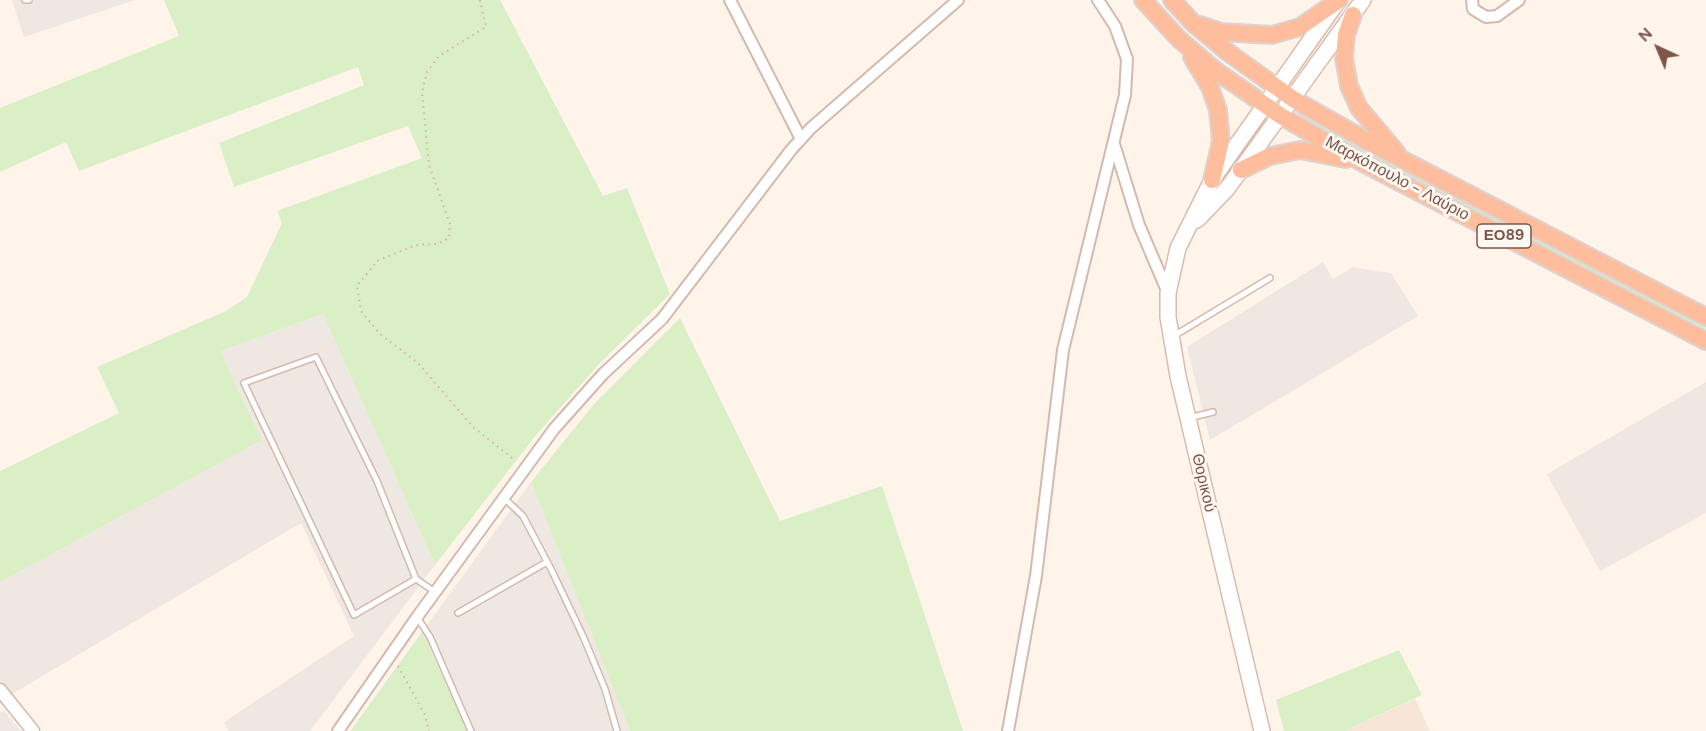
<!DOCTYPE html>
<meta charset="utf-8">
<style>
body{margin:0}
#map{position:relative;width:1706px;height:731px;overflow:hidden;background:#fef4e9;font-family:"DM Sans",sans-serif}
canvas{display:block}
.north{position:absolute;left:1628px;top:18px;width:60px;height:60px;-webkit-text-stroke:4px #fff8f2;paint-order:stroke;rotate:316deg;font-size:16px;font-weight:700;line-height:24px;text-align:center;color:#7d5649}
.north::after{content:'';display:block;margin:auto;width:21px;height:27px;background:#7d5649;clip-path:polygon(50% 0,100% 100%,50% 72%,0 100%)}
</style>
<div id="map">
<canvas width="1706" height="731"></canvas>
<div class="north">N</div>
</div>
<script>
const ctx = document.querySelector('canvas').getContext('2d');
ctx.lineJoin = 'round';
function fillPath(path, color) {
  ctx.fillStyle = color;
  ctx.fill(path, 'evenodd');
}
function poly(rows) {
  const path = new Path2D();
  for (const r of rows) {
    path.moveTo(r[0], r[1]);
    for (let i = 2; i < r.length; i += 2) path.lineTo(r[i], r[i + 1]);
  }
  return path;
}
function stroke(path, color, width, dash) {
  ctx.strokeStyle = color;
  ctx.lineWidth = width;
  ctx.lineCap = dash ? 'butt' : 'round';
  ctx.setLineDash(dash || []);
  ctx.stroke(path);
}
function label(font, color, halo, rows, align = 'center') {
  ctx.font = font + ' "DM Sans",sans-serif';
  ctx.lineWidth = 6;
  ctx.setLineDash([]);
  ctx.textBaseline = 'middle';
  ctx.strokeStyle = halo;
  ctx.fillStyle = color;
  for (const [text, x, y, turn = 0] of rows) {
    ctx.save();
    ctx.translate(x, y);
    ctx.rotate((+turn || 0) * Math.PI / 180);
    ctx.textAlign = isNaN(turn) ? turn : align;
    if (halo) ctx.strokeText(text, 0, 0);
    ctx.fillText(text, 0, 0);
    ctx.restore();
  }
}
fillPath(poly([
 [1415,699,1430,731,1344,731]
]), '#f7e5d7');
fillPath(poly([
 [12,0,135,0,24,37],
 [1323,262,1333,279,1353,267,1391,273,1418,316,1210,440,1187,347],
 [323,314,435,565,310,731,229,731,224,722,354,636,301,523,12,694,0,681,0,582,262,440,220,351],
 [1706,382,1706,513,1600,571,1547,474],
 [531,482,630,731,468,731,422,632],
 [4,711,21,731,0,731,0,713]
]), '#efe7e2');
fillPath(poly([
 [164,0,500,0,603,196,627,188,670,294,600,363,536,435,435,565,323,314,220,351,262,440,0,582,0,471,119,413,97,367,226,311,247,297,282,223,277,211,422,158,408,126,234,187,219,143,364,85,358,67,79,171,66,142,0,172,0,108,179,36],
 [1299,113,1496,219,1706,323,1706,330,1504,229,1296,118],
 [680,318,780,521,882,486,963,731,630,731,531,482,594,404],
 [422,632,468,731,350,731,351,730],
 [1399,650,1422,695,1344,731,1284,731,1276,700]
]), '#daefc5');
const service = poly([
 [25,0,29,0],
 [1172,337,1270,278],
 [1189,418,1213,412],
 [504,498,523,516,552,571,583,636,605,689,617,731],
 [416,579,354,615,244,383,316,357,377,481,416,579,435,592],
 [458,613,547,562],
 [417,617,430,637,471,731]
]);
const minor = poly([
 [730,0,801,139],
 [1472,0,1473,9,1486,17,1497,16,1519,0],
 [1114,144,1139,225,1168,293],
 [338,731,417,617,554,429,603,374,662,319,791,150,811,128,958,0],
 [1008,731,1036,576,1063,350,1125,95,1127,59,1115,26,1098,0]
]);
const tertiary = poly([
 [0,690,33,731]
]);
const secondary = poly([
 [1197,220,1227,189,1363,0],
 [1262,731,1178,376,1168,317,1168,293,1178,248,1212,180,1336,4]
]);
const trunk = poly([
 [1143,0,1179,39,1216,71,1281,116,1365,164,1706,341],
 [1172,0,1193,23,1229,53,1293,99,1374,145,1706,317],
 [1353,15,1346,35,1344,58,1349,86,1359,108,1397,153],
 [1200,25,1221,32,1272,35,1300,27,1339,0],
 [1192,57,1210,87,1218,110,1221,141,1212,180],
 [1241,170,1270,156,1300,150,1346,159]
]);
stroke(service, '#d3baad', 8);
stroke(minor, '#d3baad', 14);
stroke(tertiary, '#d3baad', 15);
stroke(secondary, '#d9bcac', 18);
stroke(trunk, '#ddd3d0', 20);
stroke(poly([
 [480,0,486,27,439,56,427,72,422,92,429,165,450,224,449,238,437,244,416,245,377,261,357,286,361,311,380,334,418,363,473,427,516,461],
 [398,666,425,715,429,731]
]), '#ddb1a0', 2, [1.5, 4.5]);
stroke(service, '#fff', 5);
stroke(minor, '#fff', 10);
stroke(tertiary, '#fff', 12);
stroke(secondary, '#fff', 15);
stroke(trunk, '#febe9e', 16);
for (const [x, y, w] of [
 [1504,236,54]
]) {
  const box = new Path2D();
  box.roundRect(x - w / 2, y - 12, w, 24, 4.5);
  ctx.fillStyle = '#fff8f2';
  ctx.fill(box);
  stroke(box, '#7d5649', 1.5);
}
label('bold 15px', '#7d5649', null, [
 ["ΕΟ89",1504,236]
]);
label('16px', '#7d5649', '#fff8f2', [
 ["Μαρκόπουλο - Λαύριο",1397,179,28],
 ["Θορικού",1203,483,77]
]);
</script>
